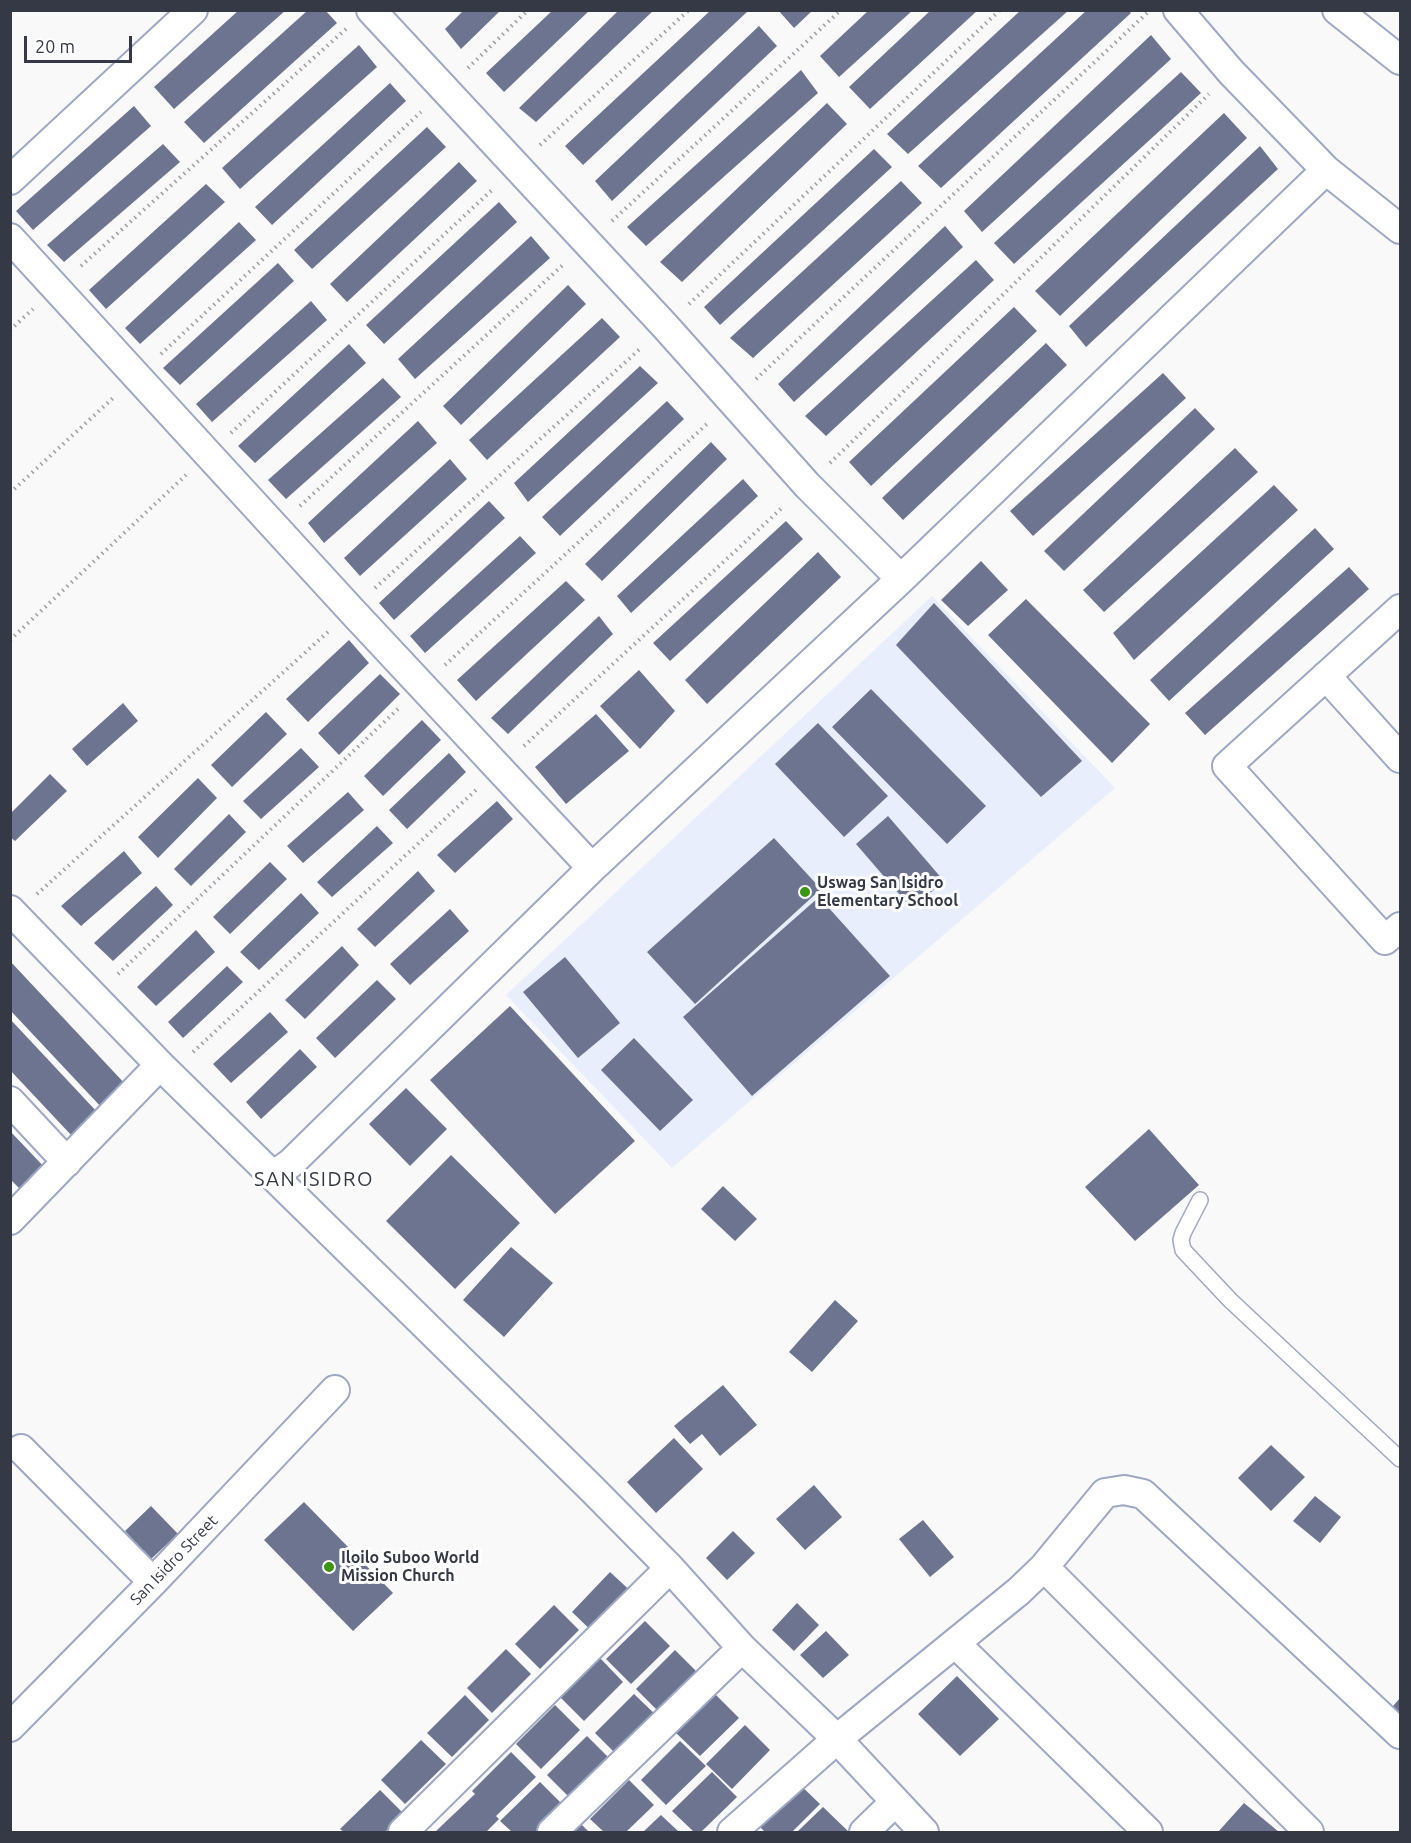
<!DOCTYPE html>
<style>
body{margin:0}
#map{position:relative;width:1411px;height:1843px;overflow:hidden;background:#f9f9f9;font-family:Ubuntu,sans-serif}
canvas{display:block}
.frame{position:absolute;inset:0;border:12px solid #353945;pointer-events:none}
.scale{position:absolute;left:24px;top:36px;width:108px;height:27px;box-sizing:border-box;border:3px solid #353945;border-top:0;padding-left:8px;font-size:18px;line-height:21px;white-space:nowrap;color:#353945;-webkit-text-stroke:4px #fff;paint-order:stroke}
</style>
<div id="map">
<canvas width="1411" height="1843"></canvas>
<div class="frame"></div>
<div class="scale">20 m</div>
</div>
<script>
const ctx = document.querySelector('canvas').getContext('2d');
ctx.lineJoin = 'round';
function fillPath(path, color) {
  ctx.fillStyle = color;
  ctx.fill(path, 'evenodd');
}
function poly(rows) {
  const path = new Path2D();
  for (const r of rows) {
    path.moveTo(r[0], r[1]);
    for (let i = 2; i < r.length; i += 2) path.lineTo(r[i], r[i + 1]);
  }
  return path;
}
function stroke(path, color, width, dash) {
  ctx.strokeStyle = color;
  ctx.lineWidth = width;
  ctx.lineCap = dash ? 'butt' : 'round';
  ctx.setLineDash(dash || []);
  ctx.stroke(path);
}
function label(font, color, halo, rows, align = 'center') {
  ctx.font = font + ' Ubuntu,sans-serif';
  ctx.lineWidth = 6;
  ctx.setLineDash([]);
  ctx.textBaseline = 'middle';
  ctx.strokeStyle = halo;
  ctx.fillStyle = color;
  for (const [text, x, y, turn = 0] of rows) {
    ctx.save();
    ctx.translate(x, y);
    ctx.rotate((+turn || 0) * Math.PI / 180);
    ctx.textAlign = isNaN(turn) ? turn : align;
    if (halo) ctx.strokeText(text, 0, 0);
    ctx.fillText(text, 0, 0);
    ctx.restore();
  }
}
fillPath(poly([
 [932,596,1115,788,672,1168,506,995]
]), '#e8eefc');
fillPath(poly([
 [239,10,286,10,174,109,154,87],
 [308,10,325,10,337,23,204,143,184,122],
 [464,10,501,10,461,49,445,29],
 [553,10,590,10,504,92,486,73],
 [619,10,654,10,536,122,519,108],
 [711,10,746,10,747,12,583,165,565,146],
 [778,10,813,10,794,28],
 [869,10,913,10,839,77,820,56],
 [931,10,978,10,870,109,849,87],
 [1021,10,1069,10,908,154,887,134],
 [1087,10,1128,10,1131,13,941,188,918,166],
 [759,26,777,46,612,201,595,181],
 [1151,35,1171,59,982,232,964,211],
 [359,45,377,67,240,189,222,168],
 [801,70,818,93,646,246,627,227],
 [1181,72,1201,93,1014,264,994,243],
 [390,83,406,101,272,225,255,207],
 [827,103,847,124,682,282,660,262],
 [134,106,151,126,33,230,16,211],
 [1224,113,1247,138,1060,316,1035,291],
 [427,127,446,147,312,269,294,250],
 [163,144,180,162,64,262,47,245],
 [1260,146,1278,169,1086,347,1069,326],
 [874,149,892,167,720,325,704,307],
 [459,162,477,181,347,302,330,284],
 [901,181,922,203,753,358,730,338],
 [206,184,225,202,106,309,89,290],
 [499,202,517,222,384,344,366,325],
 [239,222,256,240,140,344,125,328],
 [945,226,963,247,794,402,778,384],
 [531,236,550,258,415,379,398,359],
 [976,260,994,280,826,436,805,416],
 [278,263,294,281,180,385,163,368],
 [568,285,586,304,461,425,443,406],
 [311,301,327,320,212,422,196,404],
 [1014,307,1037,331,871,486,849,462],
 [602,318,620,337,487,460,469,440],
 [1046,343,1067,365,903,520,882,498],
 [349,344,366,363,255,463,238,446],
 [640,366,658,383,528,502,514,483],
 [1163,373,1186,398,1033,536,1010,511],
 [383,378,401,397,286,499,268,480],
 [667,401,684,419,560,536,542,517],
 [1195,408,1215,429,1064,571,1044,551],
 [418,421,437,443,324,543,308,523],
 [711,442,727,459,602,581,585,564],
 [1235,448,1258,472,1104,612,1083,590],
 [450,459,467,479,360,576,344,558],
 [743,479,758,496,631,613,617,596],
 [1274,485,1298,510,1134,660,1113,633],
 [489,501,505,518,394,620,379,603],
 [786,521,803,539,670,661,653,643],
 [1315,528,1334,549,1169,701,1150,680],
 [520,536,536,553,425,653,410,636],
 [818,552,841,577,707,704,685,680],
 [981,561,1008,590,968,626,941,600],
 [1349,567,1369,589,1205,735,1185,713],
 [566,581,585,600,476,701,457,680],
 [1026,599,1150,724,1112,763,988,635],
 [934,603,1082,761,1041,797,896,645],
 [599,616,613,634,508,734,491,718],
 [349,640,369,663,308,722,286,699],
 [639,670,675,711,640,749,600,706],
 [380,674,400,694,339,755,318,733],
 [871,689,986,806,947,844,832,727],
 [123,703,138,721,87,766,72,749],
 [266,712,287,734,232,787,211,765],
 [596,714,629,751,566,804,535,767],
 [422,720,441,740,383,796,364,776],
 [818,723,888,796,844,837,775,764],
 [301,748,319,767,261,819,243,801],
 [449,753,466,772,407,829,389,810],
 [50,774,67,791,15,841,10,837,10,814],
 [198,778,217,798,158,858,138,837],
 [348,792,364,810,303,863,287,846],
 [497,801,513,819,455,873,437,855],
 [229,814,246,832,191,886,174,869],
 [888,816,944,881,912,909,856,844],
 [377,826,393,843,332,897,317,882],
 [774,838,821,889,695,1004,647,952],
 [124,851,142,873,81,926,61,906],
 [270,862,287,879,230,934,213,917],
 [418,871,435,891,375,947,357,929],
 [156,886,173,905,113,961,94,943],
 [301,893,319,913,259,970,240,952],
 [819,897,890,976,752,1096,683,1017],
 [450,909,469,931,410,985,390,964],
 [196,930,215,952,156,1006,137,987],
 [342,946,359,965,305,1019,285,1000],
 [565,957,620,1023,578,1058,523,992],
 [10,961,127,1086,103,1109,10,1010],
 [227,966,243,982,183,1038,168,1022],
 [377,980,396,999,335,1058,316,1038],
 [510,1006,635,1141,555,1214,430,1080],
 [270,1012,288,1032,231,1083,213,1064],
 [10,1019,98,1113,72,1136,10,1070],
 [634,1038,693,1100,660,1131,601,1070],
 [300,1049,317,1067,261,1119,246,1102],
 [406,1088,447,1129,410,1166,369,1124],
 [1149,1129,1199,1185,1135,1241,1085,1187],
 [10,1131,46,1169,22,1191,10,1179],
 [451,1155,520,1223,455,1289,386,1221],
 [723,1186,757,1219,735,1241,701,1209],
 [511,1247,553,1283,504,1337,463,1300],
 [835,1300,858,1321,812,1372,789,1352],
 [723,1385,757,1425,720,1456,702,1434,690,1444,674,1426],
 [674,1438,703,1469,656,1513,627,1482],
 [1271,1445,1305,1477,1271,1511,1238,1478],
 [814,1485,842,1517,805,1550,776,1519],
 [1315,1496,1341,1517,1320,1543,1293,1521],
 [304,1502,393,1593,353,1631,264,1540],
 [151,1506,178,1534,151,1559,125,1531],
 [923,1520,954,1557,930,1577,899,1539],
 [733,1531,755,1553,727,1580,706,1558],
 [610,1572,636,1596,598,1637,572,1612],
 [797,1603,819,1625,794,1651,772,1630],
 [554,1605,579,1630,540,1669,515,1644],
 [645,1621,670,1646,631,1684,606,1659],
 [826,1631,849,1655,823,1678,800,1655],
 [506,1649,531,1674,492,1713,467,1688],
 [675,1650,700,1675,661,1714,636,1689],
 [599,1657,623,1682,584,1721,559,1696],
 [957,1676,999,1719,960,1756,918,1714],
 [714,1693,739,1718,700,1756,675,1732],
 [634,1694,660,1719,620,1758,595,1733],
 [465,1695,489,1720,452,1757,427,1733],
 [1400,1698,1400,1726,1387,1713],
 [555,1705,580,1730,541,1769,516,1744],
 [745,1725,770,1750,732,1789,706,1764],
 [587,1736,612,1761,572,1800,547,1775],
 [421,1740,446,1764,405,1804,381,1780],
 [680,1741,706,1766,666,1805,641,1780],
 [511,1752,536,1777,496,1816,499,1819,486,1832,435,1832,475,1794,472,1791],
 [712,1772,737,1797,701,1832,694,1832,672,1811],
 [794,1779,820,1804,792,1832,765,1832,753,1820],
 [629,1780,654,1805,626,1832,604,1832,590,1819],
 [540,1782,565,1807,539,1832,512,1832,500,1821],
 [380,1790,404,1814,385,1832,344,1832,340,1829],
 [1244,1803,1279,1832,1218,1832],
 [823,1807,849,1832,797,1832],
 [661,1815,679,1832,643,1832],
 [581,1824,589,1832,572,1832]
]), '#6c748f');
const lane = poly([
 [1200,1200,1183,1233,1181,1240,1183,1250,1230,1300,1400,1459]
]);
const street = poly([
 [371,10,665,326,807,485,901,579],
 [1178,10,1231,72,1326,170,1400,229],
 [1337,10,1400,60],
 [10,180,193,10],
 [10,238,351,610,592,868],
 [1400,609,1227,766,1385,940,1400,927],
 [1326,676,1400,758],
 [10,910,160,1065,592,1489,670,1568,742,1648,837,1739,924,1832],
 [10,1101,67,1162],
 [274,1175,291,1163,592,868,901,579,1326,170],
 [10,1220,160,1065],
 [21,1449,153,1582],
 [1044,1567,1105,1493,1124,1490,1143,1494,1400,1734],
 [955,1643,1148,1832],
 [10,1727,153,1582,335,1390],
 [403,1832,670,1568],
 [552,1832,742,1648],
 [732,1832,837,1739,1019,1591,1044,1567,1309,1832],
 [864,1832,895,1802]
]);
stroke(lane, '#9ea8c4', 18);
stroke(street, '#9ea8c4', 32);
stroke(poly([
 [468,68,528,10],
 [540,145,689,10],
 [612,221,841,10],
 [81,266,346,29],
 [689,304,1000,10],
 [10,330,33,309],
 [161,354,421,112],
 [756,379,1147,13],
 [231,433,493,189],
 [830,463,1209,94],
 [10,493,113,398],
 [300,506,564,264],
 [375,588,641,348],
 [10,640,186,475],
 [445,665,708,423],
 [524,746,783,507],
 [37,894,328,632],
 [118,974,400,707],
 [193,1052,476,790]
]), '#9c9ea3', 4, [1.5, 4.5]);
stroke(lane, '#fff', 15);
stroke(street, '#fff', 28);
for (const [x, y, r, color] of [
 [805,892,6,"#3c9611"],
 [329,1567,6,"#3c9611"]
]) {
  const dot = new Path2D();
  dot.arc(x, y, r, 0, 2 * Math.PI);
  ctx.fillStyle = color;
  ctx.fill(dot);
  stroke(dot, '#fff', 2);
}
label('bold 16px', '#353945', '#fff', [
 ["Uswag San Isidro",817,883],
 ["Elementary School",817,901],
 ["Iloilo Suboo World",341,1558],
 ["Mission Church",341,1576]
], 'left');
label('16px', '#353945', '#fff', [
 ["San Isidro Street",174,1560,-46]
]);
ctx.letterSpacing = '1.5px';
label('20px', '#353945', '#fff', [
 ["SAN ISIDRO",314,1179]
]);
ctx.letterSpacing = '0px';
</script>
